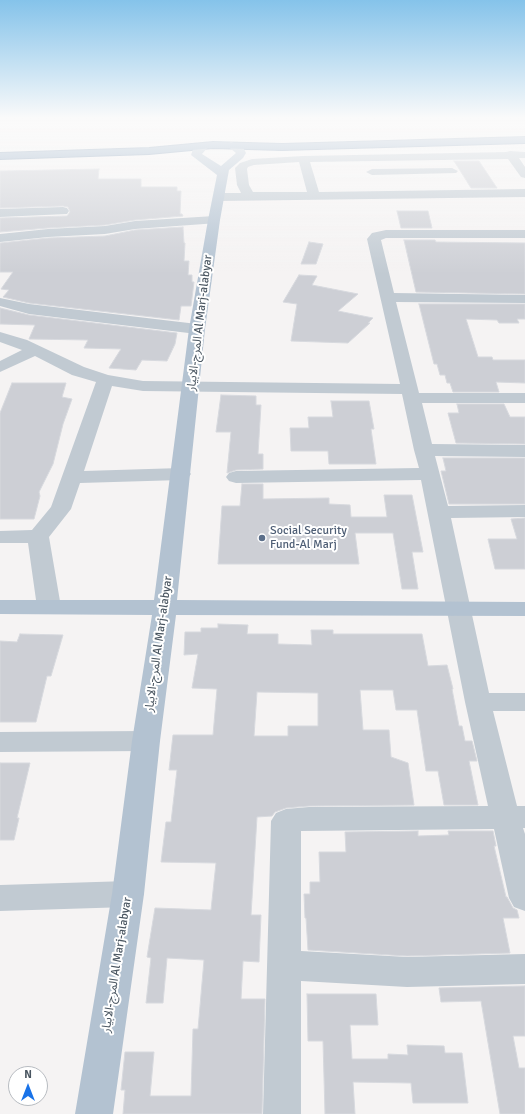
<!DOCTYPE html>
<meta charset="utf-8">
<style>
body{margin:0}
#map{position:relative;width:525px;height:1114px;overflow:hidden;background:#f5f3f3;font-family:Signika,sans-serif}
canvas{display:block}
.north{position:absolute;left:8px;top:1066px;width:40px;height:40px;box-sizing:border-box;background:#fff;border:1px solid #b7bbc0;border-radius:50%;rotate:0deg;font-size:11px;font-weight:700;line-height:16px;text-align:center;color:#4a5661}
.north::after{content:'';display:block;margin:auto;width:14px;height:18px;background:#1a73e8;clip-path:polygon(50% 0,100% 100%,50% 72%,0 100%)}
</style>
<div id="map">
<canvas width="525" height="1114"></canvas>
<div class="north">N</div>
</div>
<script>
const ctx = document.querySelector('canvas').getContext('2d');
ctx.lineJoin = 'round';
function fillPath(path, color) {
  ctx.fillStyle = color;
  ctx.fill(path, 'evenodd');
}
function poly(rows) {
  const path = new Path2D();
  for (const r of rows) {
    path.moveTo(r[0], r[1]);
    for (let i = 2; i < r.length; i += 2) path.lineTo(r[i], r[i + 1]);
  }
  return path;
}
function stroke(path, color, width, dash) {
  ctx.strokeStyle = color;
  ctx.lineWidth = width;
  ctx.lineCap = dash ? 'butt' : 'round';
  ctx.setLineDash(dash || []);
  ctx.stroke(path);
}
function label(font, color, halo, rows, align = 'center') {
  ctx.font = font + ' Signika,"Noto Sans Arabic",sans-serif';
  ctx.lineWidth = 4;
  ctx.setLineDash([]);
  ctx.textBaseline = 'middle';
  ctx.strokeStyle = halo;
  ctx.fillStyle = color;
  for (const [text, x, y, turn = 0] of rows) {
    ctx.save();
    ctx.translate(x, y);
    ctx.rotate((+turn || 0) * Math.PI / 180);
    ctx.textAlign = isNaN(turn) ? turn : align;
    if (halo) ctx.strokeText(text, 0, 0);
    ctx.fillText(text, 0, 0);
    ctx.restore();
  }
}
const building = poly([
 [454,161,479,161,497,188,471,188,454,161],
 [99,169,98,179,141,179,141,187,177,187,177,191,181,191,180,214,182,214,183,216,135,220,105,225,48,228,0,232,0,218,67,216,70,212,68,207,63,206,0,208,0,171,99,169],
 [397,211,428,211,432,228,401,228,397,211],
 [183,227,184,243,185,243,184,261,189,261,188,275,192,275,192,282,194,282,191,306,181,306,179,320,29,303,3,297,9,290,1,289,13,272,0,272,0,243,48,238,105,236,135,230,183,227],
 [404,240,435,240,436,242,525,243,525,294,416,292,404,240],
 [309,242,323,244,316,264,301,264,309,242],
 [299,275,317,276,312,285,358,294,338,311,373,318,368,323,370,323,348,343,291,341,297,304,283,302,299,275],
 [419,304,525,304,525,319,517,319,519,323,499,323,497,320,466,319,478,357,492,357,493,360,525,360,525,383,496,382,499,392,453,392,450,383,447,383,445,375,440,375,437,364,434,364,419,304],
 [0,308,29,315,177,333,175,344,167,361,142,360,136,370,109,368,121,349,84,348,88,340,29,339,35,325,0,324,0,308],
 [12,383,66,383,62,397,72,399,63,424,53,464,39,492,40,496,34,519,0,519,0,413,12,383],
 [221,395,256,396,256,405,261,405,258,454,263,454,263,469,236,470,227,473,231,432,216,432,221,395],
 [331,401,369,401,374,429,371,429,376,464,329,464,328,451,291,451,290,428,309,428,308,417,333,417,331,401],
 [457,404,504,404,510,417,525,417,525,444,456,443,448,413,459,413,457,404],
 [443,458,525,458,525,504,449,504,441,471,446,471,443,458],
 [242,484,263,484,263,499,329,498,329,504,350,505,351,517,387,517,384,495,412,495,423,552,412,552,418,589,402,589,393,533,355,533,359,564,218,564,222,506,240,506,242,484],
 [525,518,525,569,495,569,488,539,517,539,511,519,525,518],
 [218,624,248,625,247,634,278,634,278,644,312,645,311,630,333,630,333,634,422,634,428,666,447,665,453,689,452,689,459,726,462,726,465,741,472,741,477,761,469,761,478,805,444,805,438,771,426,771,417,710,396,710,393,690,360,690,363,730,389,730,391,757,408,763,414,805,309,806,286,808,275,812,272,816,257,817,251,915,261,915,259,962,243,961,241,999,265,999,262,1114,123,1114,125,1090,121,1090,125,1052,154,1052,150,1096,191,1096,193,1029,198,1029,204,960,167,958,163,1003,146,1003,151,958,147,957,155,908,211,910,216,863,161,862,166,822,171,822,177,770,169,770,173,735,213,735,217,689,192,688,198,654,184,655,185,632,201,632,201,628,218,628,218,624],
 [257,692,318,693,318,726,288,726,288,736,254,736,257,692],
 [20,634,63,635,51,676,47,676,36,722,0,722,0,641,17,642,20,634],
 [0,763,30,763,17,818,19,818,14,840,0,840,0,763],
 [418,831,418,836,449,835,448,831,493,831,496,846,494,846,506,897,507,897,513,908,517,910,519,918,503,918,510,953,407,956,308,950,306,918,305,918,304,894,310,894,310,882,320,882,319,852,346,852,345,832,418,831],
 [525,986,525,1036,513,1036,519,1068,525,1068,525,1114,500,1114,481,1001,441,1002,439,988,525,986],
 [307,994,376,994,378,1025,350,1025,352,1059,388,1059,388,1054,408,1055,407,1045,444,1046,445,1053,462,1053,468,1103,413,1103,411,1083,353,1082,355,1114,325,1114,323,1041,308,1041,307,994]
]);
fillPath(building, '#cdcfd5');
stroke(building, '#d7d9de', 1);
const highway = poly([
 [525,137,525,143,282,150,213,148,149,154,0,159,0,153,149,148,213,142,282,144,525,137]
]);
stroke(highway, '#7690ad', 2);
fillPath(poly([
 [510,151,525,152,525,158,519,158,525,167,525,178,521,177,508,159,310,162,319,192,525,189,525,197,220,201,216,200,214,197,216,194,220,193,241,193,237,185,235,168,240,163,252,159,303,156,506,152,510,151],
 [299,162,307,192,253,192,249,185,247,169,248,167,254,165,299,162],
 [452,168,458,171,456,173,372,175,366,172,372,169,452,168],
 [63,207,67,208,69,211,67,214,0,217,0,209,63,207],
 [214,216,218,217,220,220,218,223,135,229,105,234,48,237,0,242,0,234,48,229,105,226,135,221,214,216],
 [386,230,525,230,525,238,386,238,381,240,394,293,525,295,525,303,396,302,419,393,525,393,525,403,422,403,432,444,525,445,525,457,435,456,448,506,525,505,525,517,451,518,489,693,525,693,525,711,493,711,517,806,525,806,525,828,523,828,525,834,525,911,514,907,509,898,494,829,301,831,301,951,407,957,525,954,525,984,407,987,301,981,301,1114,263,1114,271,821,276,813,286,809,309,807,488,806,465,702,421,480,236,483,229,481,226,477,229,473,236,471,419,468,414,450,402,394,143,391,112,386,84,471,181,468,188,470,191,474,188,478,181,480,80,483,71,509,49,537,61,607,57,612,49,614,41,612,37,607,28,543,0,543,0,531,32,530,51,507,96,382,72,375,35,356,0,372,0,361,22,350,0,342,0,332,27,340,84,367,108,375,143,381,400,384,367,239,372,233,386,230],
 [0,298,29,304,197,324,203,326,205,329,203,332,197,334,29,314,0,306,0,298],
 [146,731,156,734,160,741,156,748,146,751,0,752,0,732,146,731],
 [128,881,139,885,144,894,139,903,128,907,0,911,0,885,128,881]
]), '#c1cad2');
fillPath(poly([
 [231,142,243,147,246,153,243,158,229,170,220,220,205,329,177,600,525,602,525,616,176,615,160,741,144,894,113,1114,75,1114,112,894,132,741,152,615,0,614,0,600,154,600,189,329,208,220,217,175,191,155,193,149,200,144,208,144,209,146,202,154,221,166,236,153,226,145,231,142]
]), '#b3c2d1');
fillPath(highway, '#8ba5c1');
const sky = ctx.createLinearGradient(0, 0, 0, 274);
sky.addColorStop(0, '#85c3ea');
sky.addColorStop(0.43, '#fafafa');
sky.addColorStop(1, '#fafafa00');
ctx.fillStyle = sky;
ctx.fillRect(0, 0, 525, 274);
for (const [x, y, r, color] of [
 [262,538,4,"#5c6f8a"]
]) {
  const dot = new Path2D();
  dot.arc(x, y, r, 0, 2 * Math.PI);
  ctx.fillStyle = color;
  ctx.fill(dot);
  stroke(dot, '#fff', 1.5);
}
label('12px', '#4a5661', '#fff', [
 ["المرج-الابيار Al Marj-alabyar",200,323,-83],
 ["المرج-الابيار Al Marj-alabyar",159,644,-82],
 ["المرج-الابيار Al Marj-alabyar",117,965,-81]
]);
label('12px', '#4e5e75', '#fff', [
 ["Social Security",270,531],
 ["Fund-Al Marj",270,545]
], 'left');
</script>
